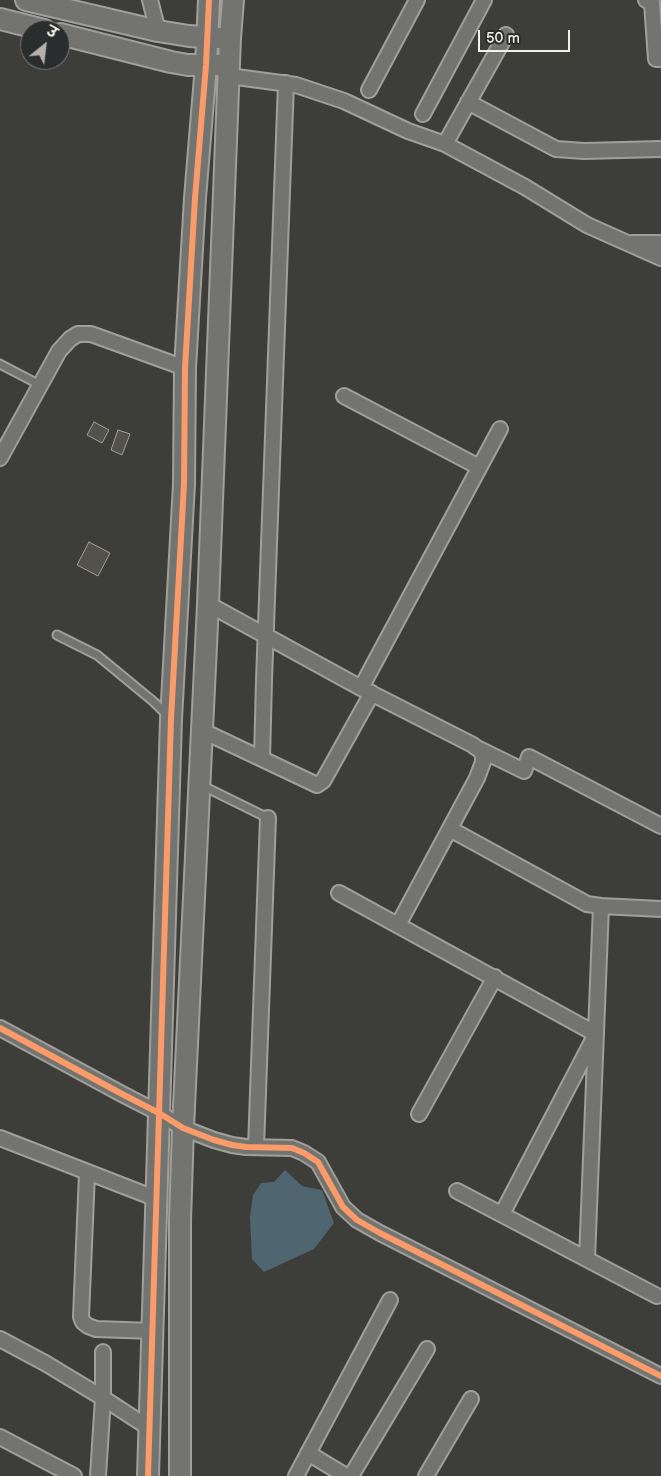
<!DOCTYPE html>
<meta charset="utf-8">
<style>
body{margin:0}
#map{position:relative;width:661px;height:1476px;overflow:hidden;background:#3d3d3a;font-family:"Balsamiq Sans","Playpen Sans Deva",sans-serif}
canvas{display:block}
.north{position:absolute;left:20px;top:20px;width:50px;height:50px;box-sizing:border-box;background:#2a2d2e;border:1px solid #7b7b78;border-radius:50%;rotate:29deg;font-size:14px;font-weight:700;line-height:20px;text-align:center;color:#f4f1e8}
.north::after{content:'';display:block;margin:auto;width:18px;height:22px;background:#b4b2ab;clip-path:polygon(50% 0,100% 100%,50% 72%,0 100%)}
.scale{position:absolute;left:478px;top:30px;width:92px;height:22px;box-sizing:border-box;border:2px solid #f4f1e8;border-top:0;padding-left:6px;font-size:15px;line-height:18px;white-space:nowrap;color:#f4f1e8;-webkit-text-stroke:4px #2a2d2e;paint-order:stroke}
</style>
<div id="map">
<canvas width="661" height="1476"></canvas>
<div class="north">उ</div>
<div class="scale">50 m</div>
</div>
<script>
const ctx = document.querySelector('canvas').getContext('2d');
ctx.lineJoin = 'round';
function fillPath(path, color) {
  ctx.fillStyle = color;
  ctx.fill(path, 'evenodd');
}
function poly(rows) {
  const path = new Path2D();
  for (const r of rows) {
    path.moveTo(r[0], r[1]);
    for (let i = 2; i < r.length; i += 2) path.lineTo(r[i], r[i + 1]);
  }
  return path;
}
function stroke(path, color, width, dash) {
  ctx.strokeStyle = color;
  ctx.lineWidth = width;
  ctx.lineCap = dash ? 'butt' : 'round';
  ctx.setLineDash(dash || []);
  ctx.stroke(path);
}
fillPath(poly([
 [285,1170,302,1186,322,1190,334,1223,314,1249,264,1272,252,1259,250,1217,253,1195,261,1183,274,1182]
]), '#4f6671');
const building = poly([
 [94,422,109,430,102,443,87,435,94,422],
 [118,430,130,434,122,455,111,450,118,430],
 [89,542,110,553,98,576,77,565,89,542]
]);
fillPath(building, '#52514c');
stroke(building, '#9f9f9c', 1);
const lane = poly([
 [0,364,40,385],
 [57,635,97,655,154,702,167,715],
 [201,785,268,818]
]);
const street = poly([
 [150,0,158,31],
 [646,0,652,3,656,59,661,59],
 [229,76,296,85,344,101,408,131,445,144,525,187,587,225,661,258],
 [369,90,417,0],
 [468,102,556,149,584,151,661,149],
 [423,114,484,0],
 [445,144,506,35],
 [632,243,661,243],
 [344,396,479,467],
 [0,458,59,351,70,339,78,334,91,334,185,368],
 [208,604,361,688,473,745,483,753,483,762,477,778,398,925],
 [361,688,500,429],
 [203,731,317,785,323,781,372,693],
 [475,747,524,771,529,757,661,826],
 [262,759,264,680,286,83],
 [450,829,587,904,601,906,661,909],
 [339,893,596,1034,502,1214],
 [0,1028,122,1094,159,1113,183,1128,214,1140,232,1145,246,1147,292,1148,304,1153,318,1162,343,1207,357,1220,380,1233,661,1376],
 [419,1114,495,977],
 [0,1138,157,1199],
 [256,1147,268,818],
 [87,1173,81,1317,83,1322,88,1326,96,1329,153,1331],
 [457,1191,657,1296],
 [587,1259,601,906],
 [0,1339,45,1363,103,1398,149,1428],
 [0,1437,74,1476],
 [308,1453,346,1476],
 [98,1476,103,1398,103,1352],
 [296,1476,390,1300],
 [351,1476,427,1349],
 [426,1476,471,1399]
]);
const secondary = poly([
 [26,0,158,31,189,36,220,38],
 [0,19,44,30],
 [60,34,171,62,188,65,219,65],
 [148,1476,171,719,184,484,185,368,195,198,206,65,209,0],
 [180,1476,180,1220,183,1128,208,604,230,38,233,0]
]);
stroke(lane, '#9f9f9c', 11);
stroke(street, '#9f9f9c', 18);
stroke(secondary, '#9f9f9c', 24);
stroke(lane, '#737370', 7);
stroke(street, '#737370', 14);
stroke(secondary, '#737370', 20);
stroke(poly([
 [0,1028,122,1094,159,1113,183,1128,214,1140,232,1145,246,1147,292,1148,304,1153,318,1162,343,1207,357,1220,380,1233,661,1376],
 [148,1476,171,719,184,484,185,368,195,198,206,65,209,0]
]), '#fa9b69', 6);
</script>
